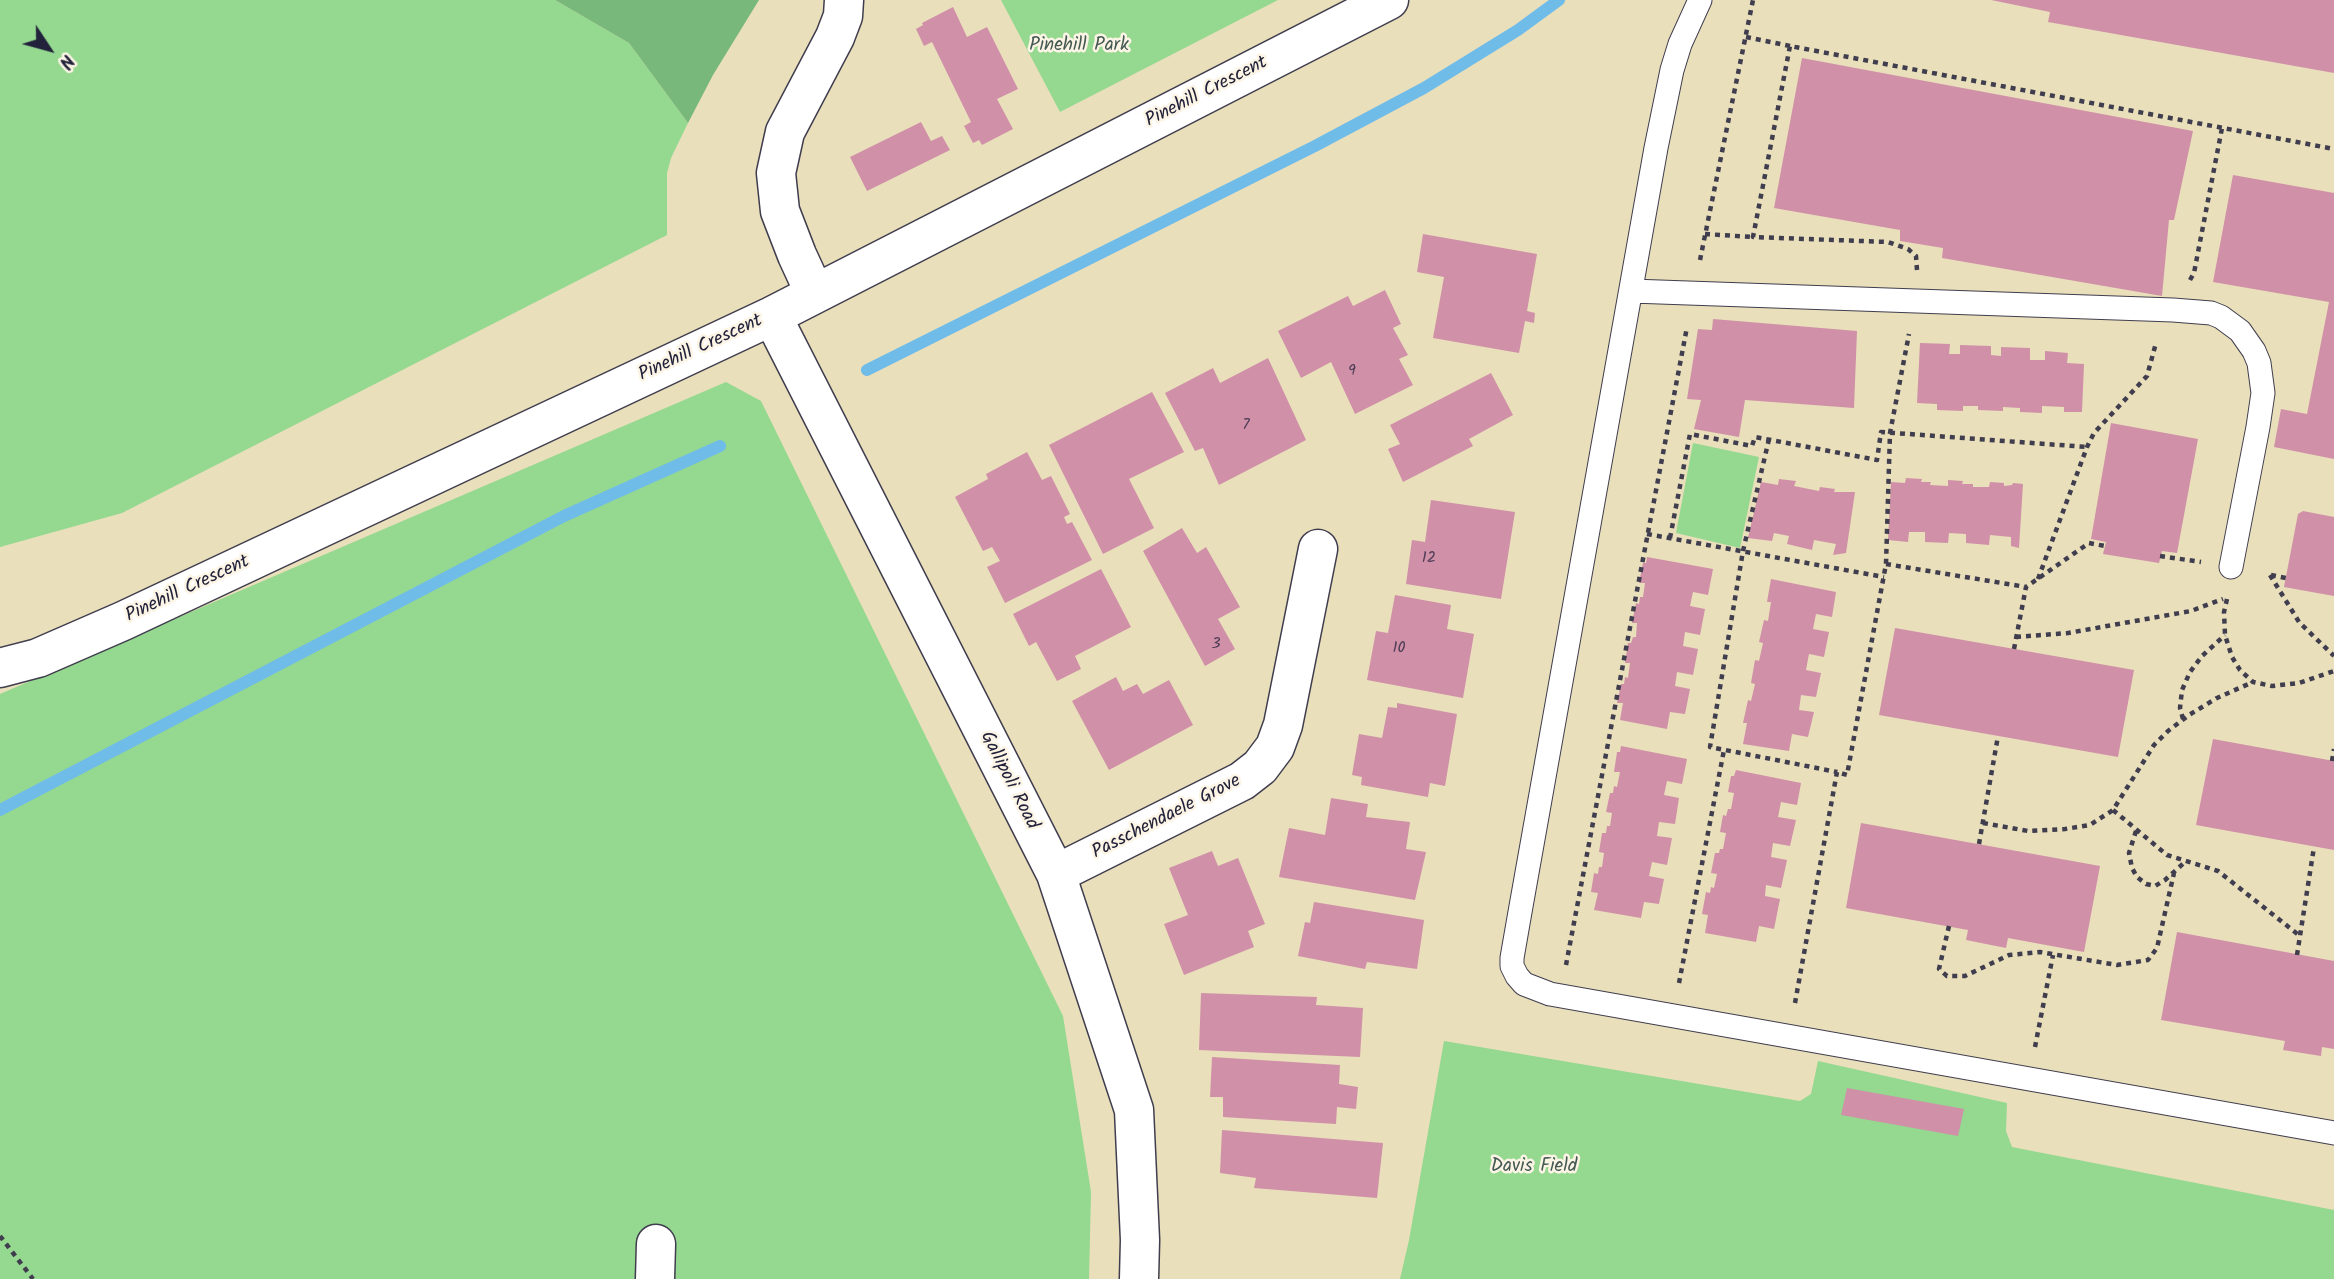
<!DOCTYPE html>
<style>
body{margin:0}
#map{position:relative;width:2334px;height:1279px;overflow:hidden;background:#e9dfbb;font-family:Kalam,sans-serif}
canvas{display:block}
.north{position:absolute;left:14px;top:14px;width:70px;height:70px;-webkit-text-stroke:5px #fcf5e5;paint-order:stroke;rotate:126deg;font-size:19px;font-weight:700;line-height:28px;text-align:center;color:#22223b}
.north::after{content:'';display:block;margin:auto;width:24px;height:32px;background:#22223b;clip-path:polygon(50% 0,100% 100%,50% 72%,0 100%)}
</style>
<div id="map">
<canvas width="2334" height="1279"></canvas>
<div class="north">N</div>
</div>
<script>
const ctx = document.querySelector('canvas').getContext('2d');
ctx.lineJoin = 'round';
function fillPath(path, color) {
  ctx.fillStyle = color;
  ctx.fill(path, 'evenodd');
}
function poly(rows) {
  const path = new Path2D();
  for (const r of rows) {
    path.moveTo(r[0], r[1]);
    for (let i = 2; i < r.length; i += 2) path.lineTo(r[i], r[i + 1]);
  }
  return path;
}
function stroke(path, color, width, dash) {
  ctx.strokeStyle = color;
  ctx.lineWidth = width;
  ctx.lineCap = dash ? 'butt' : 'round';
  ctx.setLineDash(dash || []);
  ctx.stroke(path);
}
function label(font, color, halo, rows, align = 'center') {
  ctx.font = font + ' Kalam,sans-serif';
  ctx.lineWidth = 5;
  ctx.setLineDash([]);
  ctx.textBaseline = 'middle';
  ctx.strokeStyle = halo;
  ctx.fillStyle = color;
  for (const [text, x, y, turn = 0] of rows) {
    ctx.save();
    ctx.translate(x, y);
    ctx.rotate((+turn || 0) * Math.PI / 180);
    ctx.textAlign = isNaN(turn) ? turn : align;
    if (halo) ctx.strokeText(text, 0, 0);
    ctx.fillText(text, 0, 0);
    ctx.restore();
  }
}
fillPath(poly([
 [0,0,555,0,629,43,688,123,671,158,667,173,667,235,122,513,0,547],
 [1001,0,1278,0,1060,112],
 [726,382,761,401,1063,1016,1091,1192,1089,1279,0,1279,0,694],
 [1693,443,1759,457,1740,548,1676,533],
 [1444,1041,1800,1101,1811,1094,1818,1061,2007,1103,2006,1131,2012,1147,2334,1210,2334,1279,1400,1279,1409,1240]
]), '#95d890');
fillPath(poly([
 [555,0,759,0,713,75,688,123,629,43]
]), '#78b87a');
stroke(poly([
 [867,370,1315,146,1424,88,1518,30,1559,0],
 [0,810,564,516,720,446]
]), '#70bce9', 12);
fillPath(poly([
 [1991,0,2334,0,2334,73,2048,22,2050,12],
 [953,7,967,37,987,27,1018,89,997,99,1013,129,982,145,979,140,973,143,964,126,971,122,932,42,924,46,916,29,923,25,922,23],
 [1802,58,2193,131,2174,220,2169,220,2162,296,1942,258,1943,248,1900,241,1900,230,1774,208],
 [921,122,931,141,942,136,950,150,867,191,850,157],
 [2233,175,2334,193,2334,459,2274,447,2281,409,2307,414,2329,302,2213,282],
 [1423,234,1537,254,1527,311,1535,313,1534,323,1525,321,1519,353,1433,338,1444,277,1417,272],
 [1385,290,1401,324,1393,328,1408,355,1399,359,1413,385,1355,414,1331,362,1301,378,1278,331,1348,296,1353,306],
 [1713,319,1857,331,1854,408,1745,400,1739,437,1694,429,1701,400,1687,399,1698,329,1712,330],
 [1920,343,1950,344,1949,354,1960,354,1960,345,1991,346,1991,355,2001,356,2001,347,2030,348,2030,360,2045,360,2045,351,2068,353,2067,363,2084,364,2082,412,2064,412,2064,407,2042,406,2042,413,2020,412,2020,408,2003,407,2003,411,1978,410,1978,406,1963,406,1963,411,1937,410,1937,404,1917,403],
 [1268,358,1306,440,1219,485,1203,448,1195,451,1165,393,1213,368,1220,383],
 [1491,373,1513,415,1469,439,1473,446,1403,482,1388,449,1400,444,1390,425],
 [1152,392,1184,452,1129,479,1154,528,1103,554,1049,445],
 [2111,423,2198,439,2177,553,2162,551,2159,563,2103,554,2106,542,2091,539],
 [1027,452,1042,480,1051,476,1070,514,1064,517,1067,524,1072,522,1092,560,1005,603,987,567,1000,561,992,547,983,551,955,497,988,479,986,474],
 [1906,478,1922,479,1921,482,1931,482,1930,485,1948,486,1948,480,1963,481,1962,484,1973,484,1973,487,1989,487,1990,482,2004,483,2004,486,2012,485,2013,483,2023,484,2019,548,2011,546,2011,537,1990,535,1989,545,1966,543,1966,534,1949,533,1948,543,1925,542,1925,532,1909,532,1908,542,1888,540,1891,482,1905,483],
 [1779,479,1796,481,1794,486,1819,491,1820,487,1835,489,1834,492,1855,492,1846,553,1833,555,1836,544,1814,540,1812,550,1787,544,1789,536,1774,533,1772,541,1748,538,1761,482,1778,485],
 [1431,500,1515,512,1501,599,1406,584,1412,540,1425,542],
 [2303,511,2334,517,2334,596,2284,587,2298,514],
 [1182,528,1197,553,1206,547,1240,607,1218,619,1235,649,1205,666,1143,551],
 [1647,557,1713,569,1708,595,1693,592,1690,606,1705,609,1700,635,1685,632,1683,646,1698,649,1693,675,1677,672,1675,686,1690,689,1685,714,1670,712,1667,729,1620,720,1623,703,1617,703,1621,684,1624,684,1625,677,1628,678,1630,663,1625,663,1628,643,1631,643,1633,637,1636,637,1637,623,1632,623,1636,603,1639,604,1640,597,1643,597,1645,583,1639,583,1643,563,1646,563],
 [1101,569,1131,627,1075,656,1081,669,1057,681,1036,642,1029,646,1013,614],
 [1771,579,1836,592,1832,617,1816,614,1813,629,1829,632,1824,657,1809,654,1806,670,1821,673,1816,697,1801,695,1799,710,1814,712,1808,737,1792,734,1789,751,1743,744,1747,723,1743,723,1748,700,1751,701,1755,684,1751,683,1755,660,1759,661,1763,643,1759,642,1764,620,1768,621,1771,602,1767,602],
 [1395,595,1451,605,1447,629,1474,634,1463,698,1367,680,1376,631,1388,633],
 [1895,628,2134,670,2118,757,1879,715],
 [1116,677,1123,691,1137,684,1143,694,1169,680,1193,725,1109,770,1072,701],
 [1397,703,1457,714,1445,786,1430,783,1428,797,1361,785,1362,777,1352,775,1359,734,1382,738,1388,707,1397,708],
 [2213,739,2334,761,2334,850,2196,825],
 [1621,746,1687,759,1682,784,1667,781,1664,795,1679,798,1675,824,1659,822,1657,836,1672,838,1667,865,1652,862,1649,876,1664,879,1659,904,1644,902,1641,918,1594,910,1598,893,1591,892,1594,873,1598,874,1599,867,1602,867,1604,853,1599,852,1602,833,1606,833,1607,826,1610,826,1612,813,1606,812,1610,793,1613,793,1614,786,1617,787,1620,772,1614,772,1617,752,1620,752],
 [1736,770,1801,783,1797,805,1781,802,1778,817,1796,820,1790,846,1773,843,1771,857,1787,860,1781,888,1766,885,1765,896,1780,899,1774,929,1759,926,1756,942,1705,933,1708,915,1702,914,1706,892,1710,893,1711,887,1714,888,1717,874,1711,873,1715,853,1719,853,1720,849,1723,849,1726,833,1720,832,1723,815,1726,816,1728,809,1731,809,1734,793,1728,792,1731,776,1734,776],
 [1331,798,1368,804,1366,817,1410,822,1406,849,1426,852,1415,900,1279,877,1289,828,1325,835],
 [1861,823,2100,866,2084,952,2008,938,2006,948,1966,940,1968,930,1846,908],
 [1212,851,1218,866,1238,858,1265,924,1248,931,1254,947,1184,975,1164,924,1188,915,1169,868],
 [1314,902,1424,920,1417,969,1367,962,1365,969,1298,956,1305,922,1310,923],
 [2177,932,2334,961,2334,1049,2322,1047,2321,1056,2283,1050,2285,1041,2161,1020],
 [1201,993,1317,997,1316,1005,1363,1008,1360,1057,1199,1050],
 [1212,1057,1340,1065,1339,1084,1358,1087,1356,1109,1337,1107,1336,1124,1223,1117,1223,1097,1210,1097],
 [1847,1088,1964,1109,1958,1136,1841,1115],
 [1222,1130,1383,1143,1377,1198,1254,1188,1256,1178,1220,1173]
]), '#d090a8');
const service = poly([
 [1700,0,1680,44,1672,70,1656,148,1520,912,1512,958,1512,966,1517,976,1524,984,1550,994,2334,1133],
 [1631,291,2173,310,2211,313,2221,317,2240,331,2254,351,2259,363,2263,393,2258,427,2231,567]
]);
const minor = poly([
 [815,294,797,255,780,211,776,173,785,132,835,37,843,16,844,0],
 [772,316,1056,874,1134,1110,1140,1240,1139,1279],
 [0,668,38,658,123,621,772,316,1389,0],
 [1056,874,1242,781,1260,767,1275,747,1283,725,1318,549],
 [655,1279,656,1244]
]);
stroke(service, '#403e4e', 25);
stroke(minor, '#403e4e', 41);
stroke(poly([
 [1746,37,1790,46],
 [1705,234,1753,237],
 [1700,260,1753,0],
 [1917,270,1916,256,1908,249,1888,242,1753,237,1790,46,2334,149],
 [2190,280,2194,273,2222,128],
 [1769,439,1743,551,1710,747,1837,772],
 [1647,534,1884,577],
 [1670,538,1690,434,1752,446,1755,437,1877,460,1881,432,2087,447],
 [2160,556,2201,562],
 [1886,564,2026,587],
 [2270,575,2299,622,2334,656],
 [2271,575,2286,578],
 [2038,579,2087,447,2094,433,2147,376,2156,343],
 [2227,599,2224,612,2225,635,2232,657,2240,670,2253,682,2272,686,2299,683,2334,671],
 [2016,637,2068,633,2191,611,2223,599],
 [2014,649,2026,587,2089,543,2105,546],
 [2183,719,2180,708,2182,690,2190,672,2202,656,2225,635],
 [2332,761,2334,749],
 [2113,810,2167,855,2218,871,2300,936],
 [1983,823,2028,831,2065,829,2090,825,2113,810,2154,745,2168,731,2189,715,2217,698,2253,682],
 [2136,831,2129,853,2132,868,2137,877,2146,884,2155,886,2165,880,2186,861],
 [1979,844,1998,736],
 [1949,926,1939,969,1947,976,1965,976,2009,955,2040,952,2117,965,2148,960,2157,948,2174,873],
 [2297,955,2314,847],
 [1566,965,1687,327],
 [1679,983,1724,750],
 [1795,1003,1837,772,1847,775,1886,564,1890,433,1909,334],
 [2035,1047,2053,955],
 [0,1236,33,1279]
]), '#403e4e', 4.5, [5, 5]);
stroke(service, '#fff', 23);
stroke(minor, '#fff', 38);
label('16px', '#4e3e56', null, [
 ["9",1352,372],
 ["7",1246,426],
 ["12",1429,559],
 ["3",1216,645],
 ["10",1399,649]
]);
label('19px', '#445954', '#fcf5e5', [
 ["Pinehill Park",1079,47],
 ["Davis Field",1534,1168]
]);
label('19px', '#22223b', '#fcf5e5', [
 ["Pinehill Crescent",1207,93,-27],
 ["Pinehill Crescent",701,349,-25],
 ["Pinehill Crescent",188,590,-25],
 ["Gallipoli Road",1008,781,63],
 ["Passchendaele Grove",1167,818,-27]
]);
</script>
